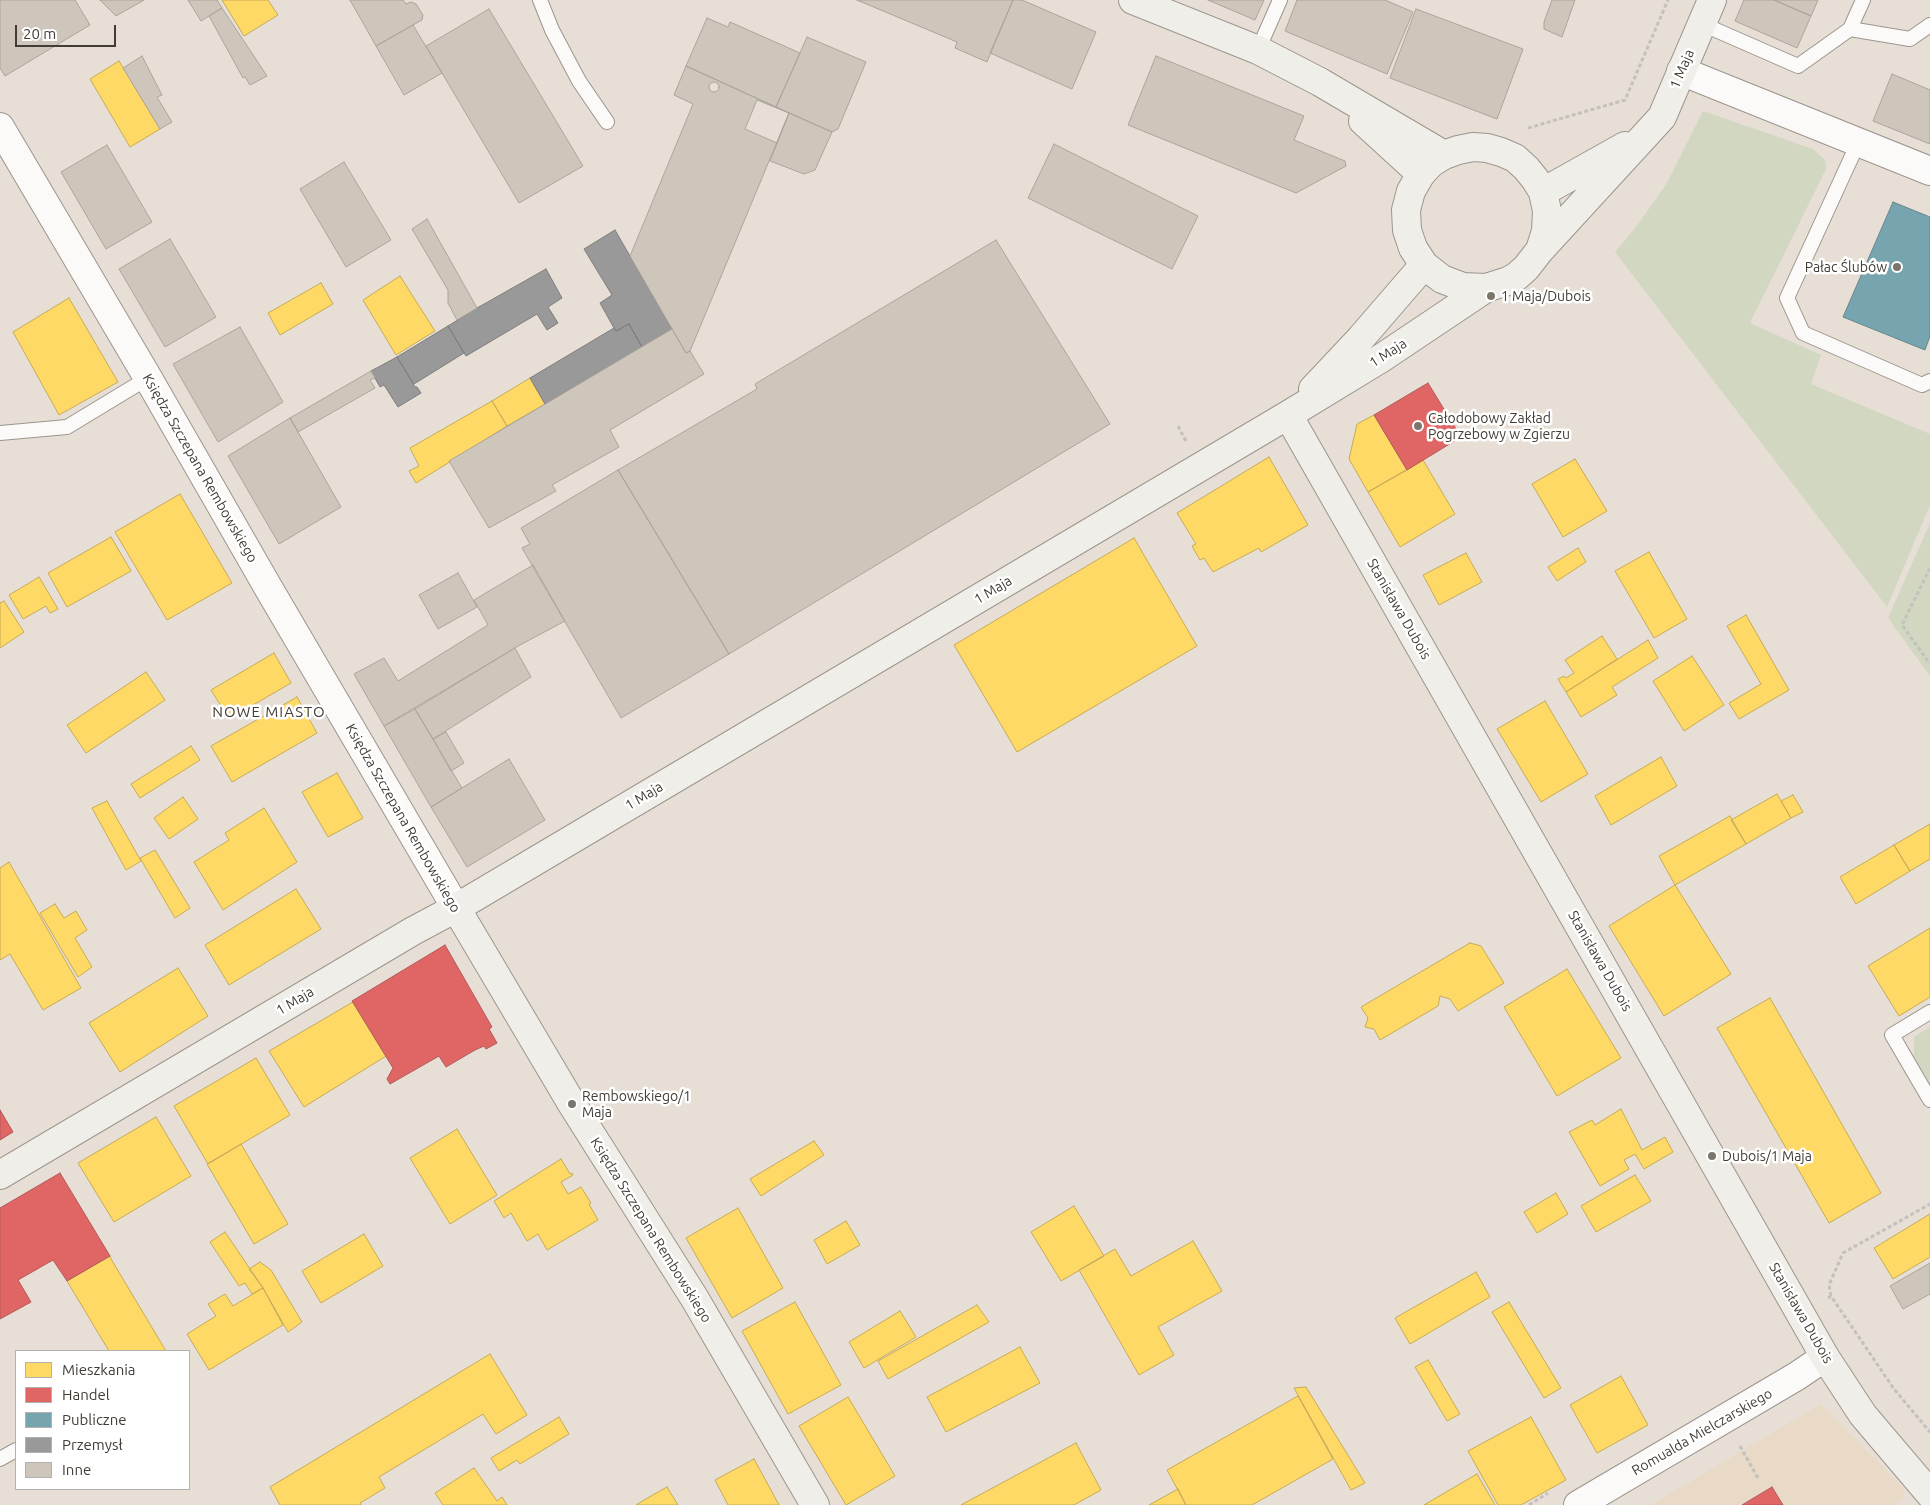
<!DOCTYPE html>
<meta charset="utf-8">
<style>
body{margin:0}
#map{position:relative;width:1930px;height:1505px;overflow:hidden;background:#e7ded5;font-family:Ubuntu,sans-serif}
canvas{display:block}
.legend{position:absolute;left:15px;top:1350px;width:175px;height:140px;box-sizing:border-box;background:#fff;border:1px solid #b3b1ae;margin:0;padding:6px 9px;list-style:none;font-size:15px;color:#423c34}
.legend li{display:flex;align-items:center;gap:10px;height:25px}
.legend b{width:25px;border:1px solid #b3b1ae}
.scale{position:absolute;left:15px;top:25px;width:101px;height:22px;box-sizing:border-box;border:2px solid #423c34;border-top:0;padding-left:6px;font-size:15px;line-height:18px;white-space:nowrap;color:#423c34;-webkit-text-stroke:4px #fff;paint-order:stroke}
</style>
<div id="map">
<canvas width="1930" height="1505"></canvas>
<ul class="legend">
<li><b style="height:14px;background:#ffd966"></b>Mieszkania</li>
<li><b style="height:14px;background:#e06666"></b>Handel</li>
<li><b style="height:14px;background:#76a5af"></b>Publiczne</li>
<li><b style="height:14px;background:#999"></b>Przemysł</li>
<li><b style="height:14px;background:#cfc6bb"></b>Inne</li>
</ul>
<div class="scale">20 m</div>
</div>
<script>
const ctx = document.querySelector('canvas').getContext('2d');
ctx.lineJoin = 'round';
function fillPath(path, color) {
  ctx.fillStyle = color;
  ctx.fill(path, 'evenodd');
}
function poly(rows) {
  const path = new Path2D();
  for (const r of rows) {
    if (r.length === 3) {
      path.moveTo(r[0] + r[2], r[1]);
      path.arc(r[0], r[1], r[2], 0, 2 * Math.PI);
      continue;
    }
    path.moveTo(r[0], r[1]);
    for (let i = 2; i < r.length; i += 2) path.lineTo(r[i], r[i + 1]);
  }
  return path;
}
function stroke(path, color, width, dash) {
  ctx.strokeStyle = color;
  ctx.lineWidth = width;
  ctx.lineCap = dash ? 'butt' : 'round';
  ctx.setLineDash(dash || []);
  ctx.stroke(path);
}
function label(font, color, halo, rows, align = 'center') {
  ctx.font = font + ' Ubuntu,sans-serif';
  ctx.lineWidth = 5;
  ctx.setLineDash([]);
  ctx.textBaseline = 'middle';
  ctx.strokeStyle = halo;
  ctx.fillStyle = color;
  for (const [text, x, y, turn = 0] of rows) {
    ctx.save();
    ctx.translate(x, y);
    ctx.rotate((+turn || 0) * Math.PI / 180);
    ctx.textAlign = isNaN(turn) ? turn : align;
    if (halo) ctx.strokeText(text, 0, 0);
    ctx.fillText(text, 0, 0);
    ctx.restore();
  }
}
fillPath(poly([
 [1821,1404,1904,1489,1903,1500,1895,1505,1651,1505]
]), '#e9d9c7');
fillPath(poly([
 [1703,111,1813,149,1825,160,1826,169,1750,323,1821,355,1811,384,1930,434,1930,505,1887,607,1615,252,1636,227,1667,183],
 [1930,523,1930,676,1888,618],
 [1930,1027,1930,1089,1914,1064,1914,1037]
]), '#d2d7c2');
const homes = poly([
 [222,0,268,0,278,15,244,36,222,0],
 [119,61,160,129,130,147,90,79,119,61],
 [400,276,435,331,396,355,363,300,400,276],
 [321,283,333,304,280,335,268,313,321,283],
 [69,298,118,382,59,415,13,332,69,298],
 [530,378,545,404,507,426,492,401,530,378],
 [492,401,507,426,416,483,409,471,419,466,410,448,492,401],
 [1374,415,1407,470,1368,492,1349,459,1357,424,1374,415],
 [1269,457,1308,525,1261,552,1259,548,1213,572,1204,558,1200,560,1192,546,1196,544,1177,513,1269,457],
 [1575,459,1607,511,1563,537,1532,484,1575,459],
 [1423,460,1455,514,1400,547,1368,492,1423,460],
 [180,494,232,583,167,620,115,532,180,494],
 [111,537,131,571,67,607,48,573,111,537],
 [1134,538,1197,646,1017,752,954,645,1134,538],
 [1578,548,1586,562,1557,581,1548,567,1578,548],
 [1649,552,1687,619,1654,638,1615,571,1649,552],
 [1466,553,1482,582,1439,605,1423,575,1466,553],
 [39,577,58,609,50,613,46,606,23,619,9,595,39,577],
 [4,601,24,632,0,648,0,603,4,601],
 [1746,615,1789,690,1739,719,1729,703,1761,684,1727,626,1746,615],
 [1602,636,1617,659,1566,692,1558,679,1564,676,1566,678,1574,673,1565,660,1602,636],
 [1648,640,1658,658,1612,687,1617,695,1581,717,1566,692,1648,640],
 [274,653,291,683,229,719,211,690,274,653],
 [1692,656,1724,705,1684,731,1653,681,1692,656],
 [146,672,165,700,86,753,67,725,146,672],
 [297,697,317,733,232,782,211,746,297,697],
 [1545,701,1588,774,1541,802,1497,729,1545,701],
 [191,746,200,760,140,798,131,784,191,746],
 [1661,757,1677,786,1611,825,1595,796,1661,757],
 [337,773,363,818,328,837,302,792,337,773],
 [1777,794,1791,818,1746,844,1731,820,1777,794],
 [1793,795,1803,812,1791,818,1781,801,1793,795],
 [183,797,198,819,169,839,154,818,183,797],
 [107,801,141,861,126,870,92,808,107,801],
 [264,808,297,862,223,910,194,862,229,840,225,833,264,808],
 [1730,816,1746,844,1675,885,1659,856,1730,816],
 [1930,824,1930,859,1910,871,1894,845,1930,824],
 [1894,845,1910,871,1856,904,1840,877,1894,845],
 [155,850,190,908,175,918,140,858,155,850],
 [9,862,81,988,43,1010,10,954,0,960,0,868,9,862],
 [1675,885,1731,974,1664,1016,1609,926,1675,885],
 [296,889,321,929,229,985,205,945,296,889],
 [55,904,64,918,76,911,87,930,75,938,92,967,78,977,40,913,55,904],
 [1930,928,1930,997,1899,1016,1868,966,1930,928],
 [1470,943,1481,946,1504,983,1458,1011,1450,999,1440,996,1438,1006,1380,1040,1374,1029,1365,1027,1368,1018,1361,1007,1470,943],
 [178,968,208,1016,120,1072,89,1023,178,968],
 [1567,969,1621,1058,1557,1096,1504,1007,1567,969],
 [1770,998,1881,1193,1829,1223,1717,1028,1770,998],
 [353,1002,386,1056,304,1107,269,1051,353,1002],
 [256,1058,290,1115,208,1164,174,1106,256,1058],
 [1621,1109,1642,1150,1665,1137,1673,1152,1644,1169,1635,1154,1624,1160,1629,1169,1600,1186,1569,1132,1592,1120,1595,1125,1621,1109],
 [156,1117,191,1176,114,1222,78,1163,156,1117],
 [457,1129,497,1195,450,1224,410,1158,457,1129],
 [814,1141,824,1155,761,1196,750,1179,814,1141],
 [241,1144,288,1224,254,1244,207,1164,241,1144],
 [561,1159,570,1174,572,1173,573,1175,561,1182,568,1194,581,1187,591,1203,589,1204,598,1220,547,1250,538,1234,527,1241,511,1213,504,1218,494,1201,561,1159],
 [1635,1175,1651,1201,1596,1232,1581,1206,1635,1175],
 [1556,1193,1568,1214,1537,1233,1524,1212,1556,1193],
 [1074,1206,1104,1256,1061,1281,1031,1232,1074,1206],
 [738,1208,783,1288,732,1318,686,1238,738,1208],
 [1930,1214,1930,1257,1893,1279,1874,1248,1930,1214],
 [846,1221,860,1245,827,1264,814,1240,846,1221],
 [225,1232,263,1288,252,1294,245,1283,239,1286,210,1242,225,1232],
 [364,1234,383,1266,321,1303,302,1271,364,1234],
 [1193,1241,1222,1291,1158,1327,1174,1355,1139,1375,1079,1270,1115,1249,1131,1276,1193,1241],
 [110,1256,111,1259,166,1351,109,1351,67,1281,110,1256],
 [260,1262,271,1270,302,1322,288,1332,263,1288,249,1269,260,1262],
 [1476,1272,1490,1297,1410,1344,1395,1318,1476,1272],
 [263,1288,283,1325,209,1370,187,1334,216,1316,208,1304,225,1294,233,1306,263,1288],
 [795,1302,841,1385,788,1414,742,1331,795,1302],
 [1509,1302,1561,1388,1544,1398,1492,1312,1509,1302],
 [977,1305,989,1322,888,1379,878,1361,977,1305],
 [900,1311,916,1337,864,1368,849,1342,900,1311],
 [1020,1347,1040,1383,946,1432,927,1397,1020,1347],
 [490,1354,527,1415,496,1434,483,1414,379,1477,385,1488,360,1503,361,1505,280,1505,270,1487,490,1354],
 [1428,1360,1460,1414,1447,1421,1415,1367,1428,1360],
 [1621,1376,1648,1425,1597,1453,1570,1405,1621,1376],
 [1306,1387,1365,1483,1351,1490,1294,1388,1306,1387],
 [1298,1396,1333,1459,1252,1505,1186,1505,1167,1470,1298,1396],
 [848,1397,895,1476,846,1505,799,1426,848,1397],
 [559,1417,569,1434,520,1464,517,1460,499,1471,491,1458,559,1417],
 [1531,1417,1566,1480,1521,1505,1498,1505,1468,1451,1531,1417],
 [1076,1443,1101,1490,1074,1505,961,1505,1076,1443],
 [754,1459,779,1505,728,1505,715,1480,754,1459],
 [474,1468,497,1501,502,1497,507,1505,443,1505,435,1493,474,1468],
 [1477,1474,1495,1505,1424,1505,1477,1474],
 [667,1487,678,1505,636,1505,651,1496,667,1487],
 [1178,1489,1186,1505,1149,1505,1178,1489]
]);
fillPath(homes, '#ffd966');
stroke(homes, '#c6aa57', 1);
const shops = poly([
 [1428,383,1461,437,1407,470,1374,415,1428,383],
 [445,945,492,1027,489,1029,497,1043,486,1049,484,1046,475,1050,446,1067,439,1056,390,1084,387,1079,393,1068,352,1001,445,945],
 [0,1110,13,1132,0,1140,0,1110],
 [60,1173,110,1256,67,1281,53,1260,18,1280,31,1302,0,1319,0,1208,60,1173],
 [1772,1487,1783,1505,1742,1505,1772,1487]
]);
fillPath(shops, '#e06666');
stroke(shops, '#b15957', 1);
const public = poly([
 [1893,202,1930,217,1930,336,1925,350,1843,317,1893,202]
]);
fillPath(public, '#76a5af');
stroke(public, '#66868a', 1);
const industry = poly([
 [615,230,672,329,642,347,629,324,616,331,614,328,600,303,612,295,584,249,615,230],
 [546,269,562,298,548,307,558,323,547,330,537,314,466,356,448,326,477,308,546,269],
 [629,324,642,347,545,404,530,378,614,328,616,331,629,324],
 [448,326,464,353,414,384,397,357,448,326],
 [397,357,415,387,417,387,421,393,398,407,384,385,380,387,371,371,397,357]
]);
fillPath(industry, '#999');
stroke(industry, '#7f7d7b', 1);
const building = poly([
 [0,0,75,0,90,25,5,76,0,68,0,0],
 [100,0,144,0,116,16,100,0],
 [188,0,217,0,222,8,201,21,188,0],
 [350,0,403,0,406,4,411,2,416,4,423,15,422,20,376,46,350,0],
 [857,0,1013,0,987,62,955,48,957,42,857,0],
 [1013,0,1022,0,1096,32,1072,89,990,53,1013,0],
 [1208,0,1264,0,1255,20,1208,0],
 [1297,0,1385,0,1413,12,1387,74,1285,31,1297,0],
 [1552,0,1575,0,1562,37,1544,29,1544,22,1552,0],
 [1744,0,1774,0,1811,16,1797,48,1735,21,1744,0],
 [1774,0,1818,0,1811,16,1774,0],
 [222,8,267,76,250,85,245,77,243,78,209,16,222,8],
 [489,9,583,166,519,203,426,46,489,9],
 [1416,9,1523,49,1497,119,1390,78,1416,9],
 [707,18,728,27,730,22,800,53,776,107,686,66,707,18],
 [413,25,442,73,404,95,376,46,413,25],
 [807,37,866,62,838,129,832,132,776,107,807,37],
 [142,56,162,95,157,97,172,122,160,129,123,68,142,56],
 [1156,56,1304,116,1294,140,1345,161,1346,166,1296,193,1128,125,1156,56],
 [686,66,789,113,690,351,686,353,630,256,693,104,674,95,686,66],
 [1892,74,1930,90,1930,144,1873,121,1892,74],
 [714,87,5],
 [757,100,789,113,777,143,745,129,757,100],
 [789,113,832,132,815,170,804,174,770,161,789,113],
 [1054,144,1198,216,1172,269,1028,198,1054,144],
 [107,145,152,222,106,249,61,172,107,145],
 [344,162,391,240,346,267,300,189,344,162],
 [427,219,477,308,457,320,448,303,448,290,412,229,427,219],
 [170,239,216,317,165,347,119,269,170,239],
 [996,240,1110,424,729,654,618,470,757,389,755,384,996,240],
 [240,327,283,402,218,442,173,364,240,327],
 [672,329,686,353,690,351,704,374,610,430,619,447,552,485,556,491,489,528,449,461,672,329],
 [371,371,375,378,370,380,375,388,298,432,290,418,371,371],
 [290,418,341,507,279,544,228,456,290,418],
 [618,470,729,654,621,718,522,548,530,544,521,528,618,470],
 [533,565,565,621,520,645,384,726,354,674,384,658,398,681,488,625,474,600,533,565],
 [458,573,477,607,438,629,419,595,458,573],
 [515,648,531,677,433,739,415,709,515,648],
 [415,709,462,788,431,807,384,726,415,709],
 [446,732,464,763,451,771,433,739,446,732],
 [509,759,545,820,467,867,431,807,509,759],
 [1930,1263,1930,1294,1903,1309,1890,1286,1930,1263]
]);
fillPath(building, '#cfc6bb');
stroke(building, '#aba49d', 1);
const lane = poly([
 [540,0,552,30,579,81,607,122],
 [1702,24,1798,66,1850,29,1910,39,1930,25],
 [1850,29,1863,0],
 [1258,50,1280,0],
 [1858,143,1787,298,1803,333,1922,385,1930,381],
 [0,433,67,427,148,378],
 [1930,1012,1892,1035,1930,1100],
 [0,1459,16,1450]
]);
const street = poly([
 [1681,71,1930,171],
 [0,127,148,378,269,589,456,908],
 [1578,1505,1797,1376,1825,1357]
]);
const secondary = poly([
 [1133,0,1258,50,1320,82,1444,155],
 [1363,121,1421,174],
 [1543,192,1625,146],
 [1540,250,1546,231,1547,211,1543,192,1535,179,1526,168,1515,158,1501,152,1487,148,1473,147,1458,150,1444,155,1431,163,1421,174,1411,191,1406,210,1407,230,1413,248,1424,265,1442,279,1463,287,1486,288,1508,281,1517,276,1526,268,1540,250,1662,117,1712,0],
 [1313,389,1361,338,1424,265],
 [1288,415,1825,1357,1863,1415,1930,1494],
 [456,908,572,1104,695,1299,815,1505],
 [0,1175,413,931,456,908,1288,415,1380,359,1486,288]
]);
stroke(lane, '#9c958e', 16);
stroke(street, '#9c958e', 30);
stroke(secondary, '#9c958e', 30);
stroke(poly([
 [1528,128,1625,100,1668,0],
 [1178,426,1186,441],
 [1930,568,1902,625,1930,664],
 [1831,1296,1829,1285,1843,1253,1930,1204],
 [1828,1298,1831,1296,1894,1389,1930,1432],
 [1740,1446,1759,1480],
 [1529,1505,1548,1493]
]), '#c4c1bd', 3, [4, 2.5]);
stroke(lane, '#fbfaf9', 14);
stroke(street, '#fbfaf9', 28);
stroke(secondary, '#f0eee9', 28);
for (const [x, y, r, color] of [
 [1897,267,5,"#7c756c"],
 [1491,296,5,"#7c756c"],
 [1418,426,5,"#7c756c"],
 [572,1104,5,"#7c756c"],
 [1712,1156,5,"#7c756c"]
]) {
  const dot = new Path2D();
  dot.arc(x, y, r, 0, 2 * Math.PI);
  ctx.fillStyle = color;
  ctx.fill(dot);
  stroke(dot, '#fff', 2);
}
label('14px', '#423c34', '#fff', [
 ["1 Maja",1682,69,-67],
 ["1 Maja",1388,353,-33],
 ["Księdza Szczepana Rembowskiego",200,468,60],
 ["1 Maja",993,590,-31],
 ["Stanisława Dubois",1399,609,60],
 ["1 Maja",644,796,-31],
 ["Księdza Szczepana Rembowskiego",403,818,60],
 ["Stanisława Dubois",1600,961,60],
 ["1 Maja",295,1001,-31],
 ["Księdza Szczepana Rembowskiego",651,1230,58],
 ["Stanisława Dubois",1801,1313,60],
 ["Romualda Mielczarskiego",1702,1432,-30]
]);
label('14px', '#423c34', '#fff', [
 ["Pałac Ślubów",1887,267,"right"],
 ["1 Maja/Dubois",1501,296],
 ["Całodobowy Zakład",1428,418],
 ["Pogrzebowy w Zgierzu",1428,434],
 ["Rembowskiego/1",582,1096],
 ["Maja",582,1112],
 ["Dubois/1 Maja",1722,1156]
], 'left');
ctx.letterSpacing = '1px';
label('15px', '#423c34', '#fff', [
 ["NOWE MIASTO",269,712]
]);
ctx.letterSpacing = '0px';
</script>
